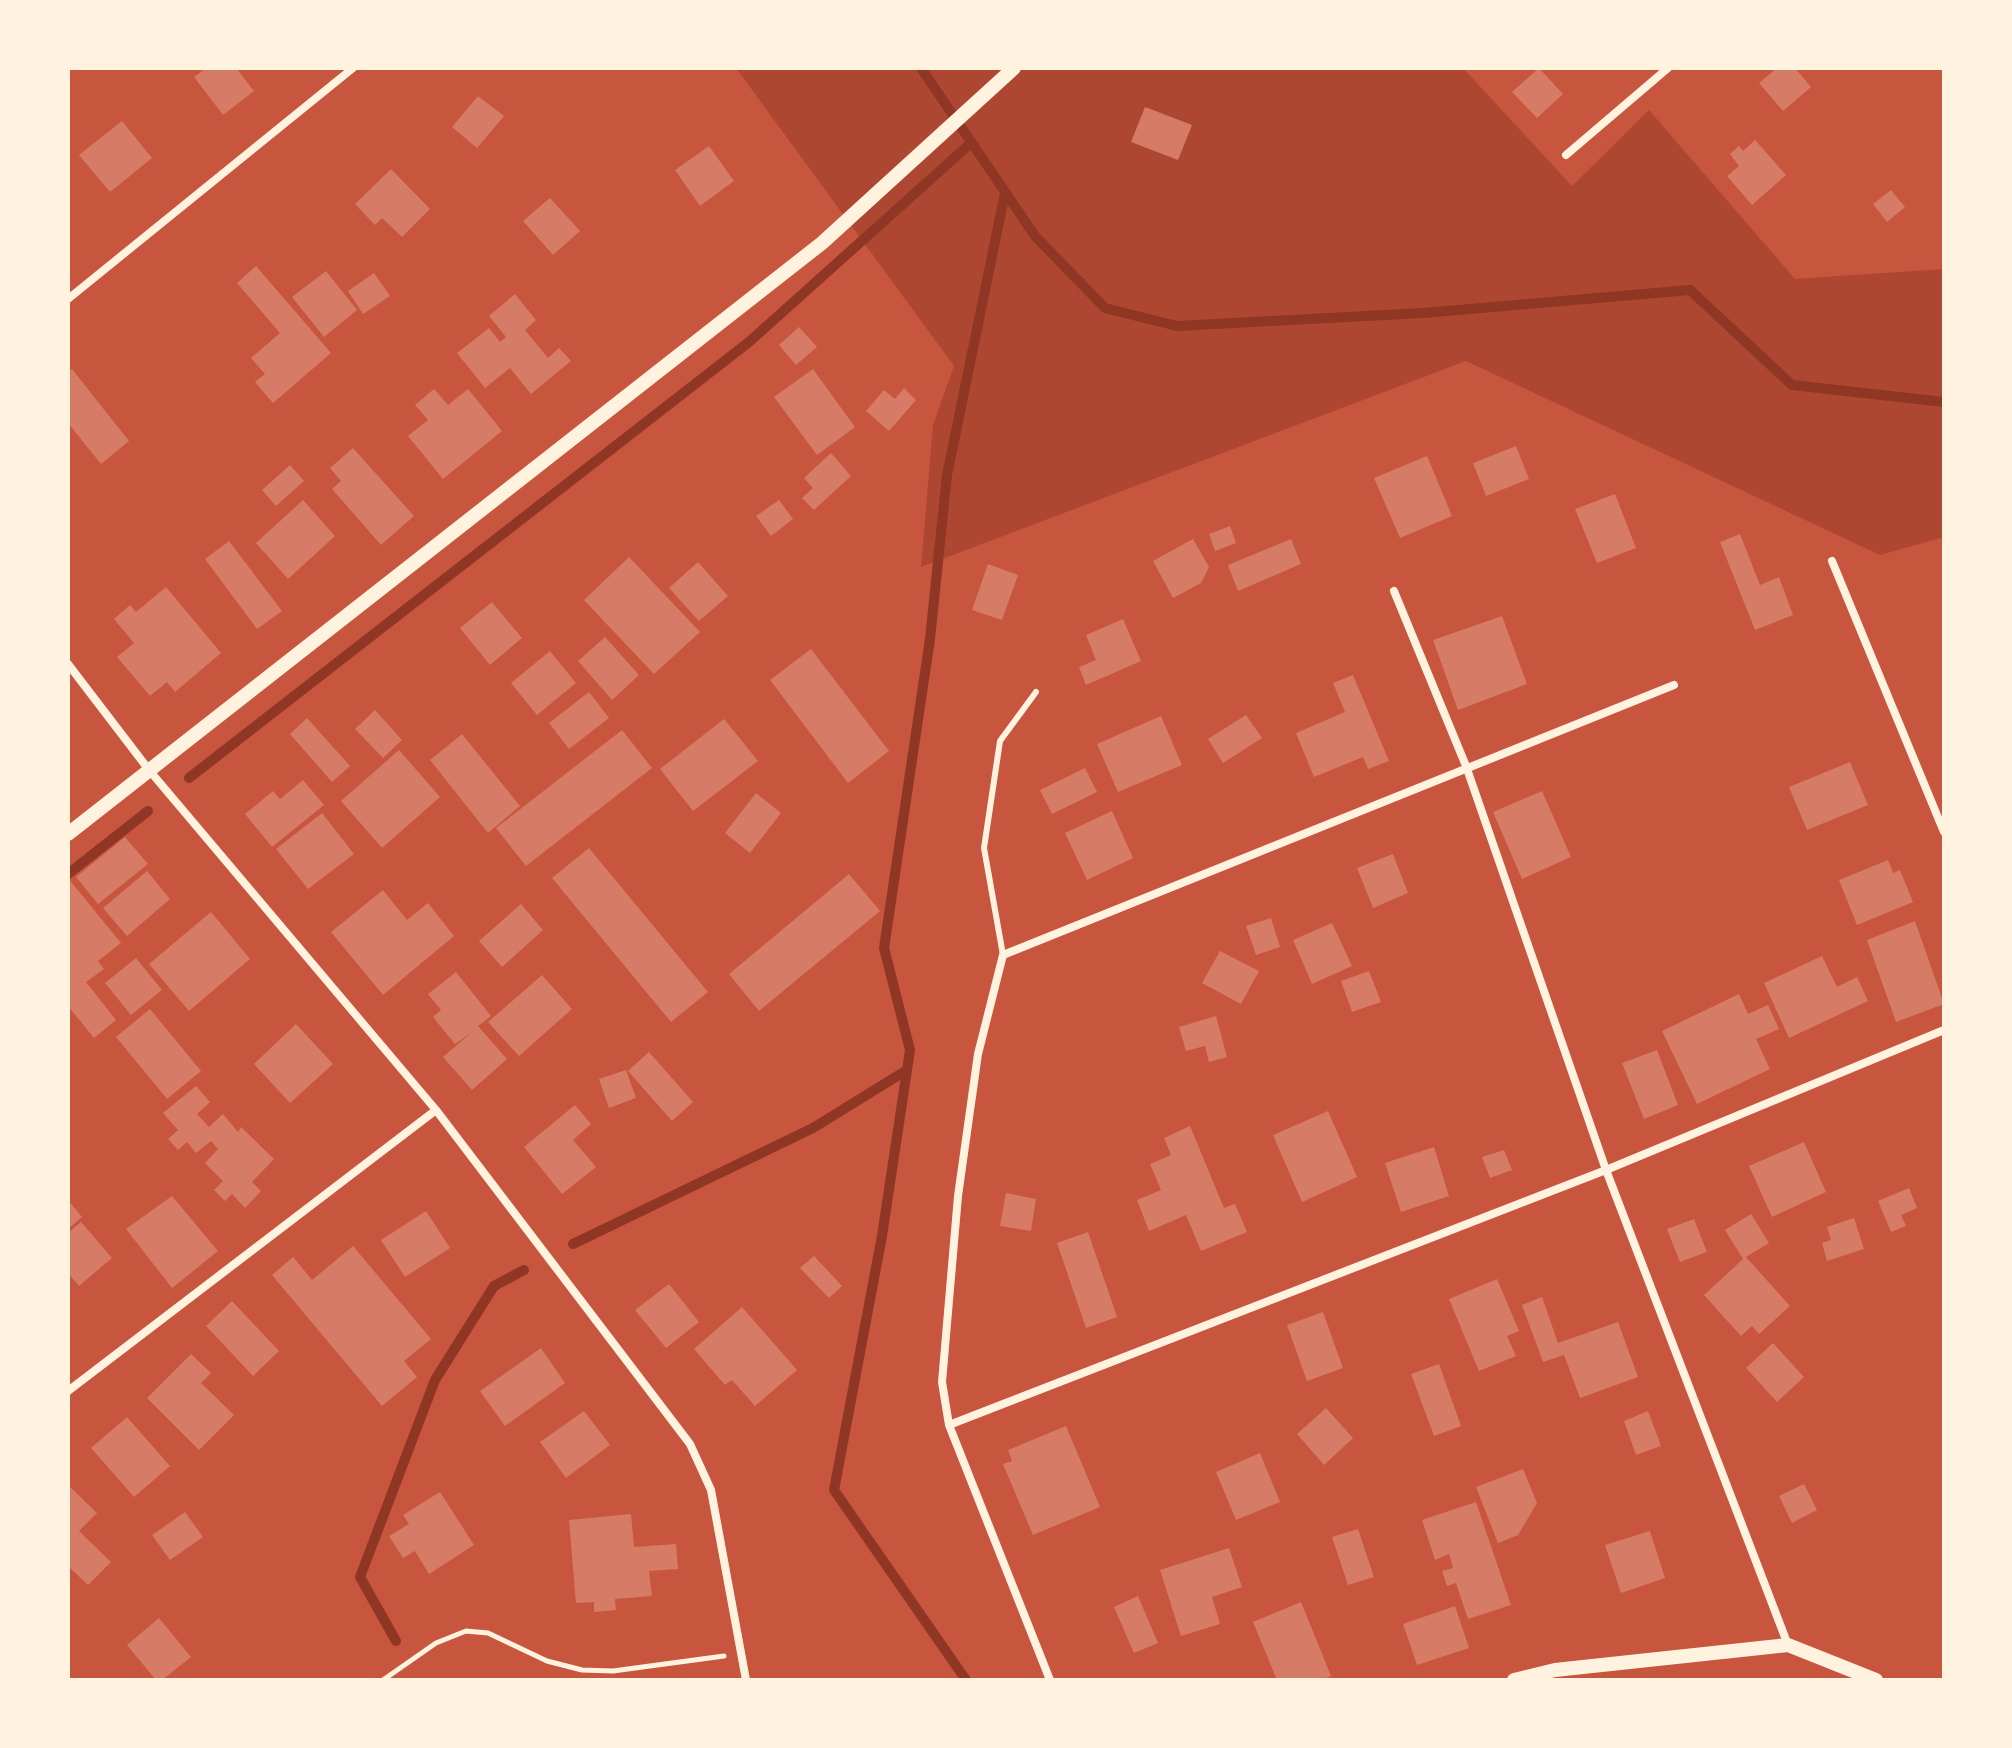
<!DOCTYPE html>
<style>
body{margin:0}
#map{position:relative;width:2012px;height:1748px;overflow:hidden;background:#c8553d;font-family:"Golos Text",sans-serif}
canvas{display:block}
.frame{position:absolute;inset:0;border:70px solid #fff3e0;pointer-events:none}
</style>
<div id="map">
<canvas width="2012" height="1748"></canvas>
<div class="frame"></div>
</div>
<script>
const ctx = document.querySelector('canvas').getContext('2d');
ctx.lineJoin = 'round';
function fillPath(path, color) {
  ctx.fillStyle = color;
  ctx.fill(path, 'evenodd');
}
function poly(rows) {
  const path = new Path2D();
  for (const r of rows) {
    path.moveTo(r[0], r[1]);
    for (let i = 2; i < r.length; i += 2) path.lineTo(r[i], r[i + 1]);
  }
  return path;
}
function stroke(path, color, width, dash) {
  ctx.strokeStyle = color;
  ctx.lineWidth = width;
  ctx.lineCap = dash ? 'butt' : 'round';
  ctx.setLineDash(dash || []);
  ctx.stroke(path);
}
fillPath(poly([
 [736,68,1463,68,1572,186,1649,110,1795,279,1944,269,1944,537,1880,555,1466,361,921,567,933,425,954,366]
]), '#ae4732');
stroke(poly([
 [921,68,1035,236,1105,308,1177,326,1423,313,1690,290,1792,385,1944,402],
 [189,778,749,342,971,143],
 [68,874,148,811],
 [573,1244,813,1128,907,1070],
 [396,1641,360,1577,435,1380,494,1286,524,1270],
 [966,1680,834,1490,882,1236,910,1050,884,948,930,639,947,475,1005,193]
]), '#8f3625', 10);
fillPath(poly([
 [206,68,236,68,254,91,223,115,194,77],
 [1539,68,1563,94,1537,118,1512,92],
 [1777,68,1795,68,1811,87,1783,111,1759,83],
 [478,96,504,116,477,148,452,127],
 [1145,107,1192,125,1178,160,1131,142],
 [122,121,152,158,110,192,79,155],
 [1755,140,1786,175,1752,205,1727,176,1739,166,1730,154,1739,146,1743,151],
 [709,146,734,181,700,206,675,170],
 [391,169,430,209,402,237,382,218,375,225,355,204],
 [1891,190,1905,207,1887,222,1873,204],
 [550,198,580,231,553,255,523,221],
 [256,266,331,353,273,403,255,382,265,374,251,358,280,333,237,283],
 [326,271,357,310,324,337,292,297],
 [374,273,390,296,363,314,348,291],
 [515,294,536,320,525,330,548,358,559,348,571,361,531,394,510,368,485,388,457,353,489,328,500,342,506,337,489,316],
 [799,327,817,347,796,365,779,345],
 [72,369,129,441,101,464,68,423,68,372],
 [813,369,855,427,817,455,774,397],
 [904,388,916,400,889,431,866,411,884,390,895,399],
 [434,389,448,405,468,389,502,431,443,479,408,436,428,420,415,405],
 [1516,446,1529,479,1486,496,1473,463],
 [353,448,414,516,381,545,332,489,341,481,330,468],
 [831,453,851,476,814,510,802,498,813,488,804,478],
 [1427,456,1452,516,1400,538,1374,478],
 [290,465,304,481,276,506,262,490],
 [1615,494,1636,548,1597,563,1575,509],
 [303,500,335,536,288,579,256,543],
 [779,500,793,519,771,536,756,516],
 [1230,526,1236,543,1215,551,1209,534],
 [1740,534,1760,585,1779,577,1793,615,1755,630,1720,542],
 [1193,539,1209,567,1201,583,1173,598,1153,561],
 [1291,539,1301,564,1238,591,1228,565],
 [229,541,282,611,257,629,205,559],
 [629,557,700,632,654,674,584,600],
 [698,562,728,596,699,621,669,588],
 [988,564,1018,575,1002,620,972,610],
 [166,587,221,653,175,692,167,682,150,696,117,657,134,643,114,619,130,605,136,612],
 [492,602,522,638,490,665,460,628],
 [1502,616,1527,684,1458,710,1433,640],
 [1123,619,1141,661,1086,685,1079,667,1096,660,1086,635],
 [605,637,639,675,612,700,578,661],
 [811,649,889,751,848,783,770,680],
 [550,651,576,683,537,715,511,683],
 [1353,675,1389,761,1368,769,1363,757,1314,777,1296,733,1345,712,1333,683],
 [589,692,609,718,569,749,549,723],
 [375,710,402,740,383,758,355,729],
 [1246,715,1262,738,1223,763,1208,739],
 [1161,716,1182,765,1118,792,1097,744],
 [307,718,350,766,332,782,290,734],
 [724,719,758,761,693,811,660,769],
 [622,730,652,768,526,866,496,828],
 [462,734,520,806,488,833,430,760],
 [399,750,440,797,382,848,341,801],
 [1850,762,1868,805,1807,830,1789,787],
 [1085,768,1097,792,1052,814,1040,790],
 [303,780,324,805,272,847,245,814,273,791,280,799],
 [1542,791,1571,857,1522,879,1493,812],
 [756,793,781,813,750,853,725,833],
 [1112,811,1133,858,1087,880,1065,833],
 [322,813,354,854,308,889,276,849],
 [125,837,148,864,98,904,76,877],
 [589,848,708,992,671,1022,552,878],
 [1393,854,1408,893,1373,908,1357,868],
 [1888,860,1893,873,1900,870,1913,902,1857,925,1839,880],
 [147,871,170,899,127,936,103,908],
 [849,874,880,911,759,1011,729,974],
 [68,878,121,943,98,961,104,969,86,982,116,1020,94,1038,68,1006],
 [383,890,407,920,428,903,454,936,383,995,331,932],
 [521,904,543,930,502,967,479,941],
 [211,912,250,959,189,1011,149,964],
 [1271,918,1280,947,1256,955,1246,926],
 [1915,921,1944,1004,1896,1022,1867,940],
 [1332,923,1352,966,1312,984,1293,940],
 [1220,951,1259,971,1241,1004,1202,983],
 [1822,956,1837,987,1857,977,1868,1001,1789,1038,1764,983],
 [136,958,162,990,131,1015,105,983],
 [1369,971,1381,1002,1352,1012,1341,981],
 [456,972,491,1016,478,1026,507,1059,472,1090,443,1057,471,1033,455,1044,433,1017,441,1010,428,994],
 [542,975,572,1009,519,1056,488,1022],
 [1739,994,1748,1014,1768,1005,1779,1029,1756,1039,1770,1069,1697,1104,1662,1031],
 [150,1009,201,1071,167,1099,116,1037],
 [1216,1016,1227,1057,1209,1062,1205,1046,1186,1051,1179,1027],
 [296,1024,333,1064,290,1103,254,1064],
 [1657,1050,1678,1105,1644,1119,1622,1063],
 [649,1052,693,1102,672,1121,628,1071],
 [626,1070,636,1098,609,1108,599,1079],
 [196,1086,210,1102,197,1114,209,1127,223,1114,238,1132,241,1127,274,1159,252,1182,261,1191,245,1208,232,1194,225,1201,214,1190,223,1181,205,1163,218,1149,211,1141,196,1153,187,1142,178,1150,168,1139,178,1130,163,1113],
 [575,1105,591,1124,573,1140,596,1167,562,1194,524,1147],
 [1328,1111,1357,1177,1302,1202,1273,1135],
 [1190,1126,1224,1208,1235,1204,1247,1232,1201,1251,1186,1215,1149,1231,1137,1200,1161,1190,1150,1164,1171,1155,1164,1138],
 [1804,1142,1826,1192,1772,1217,1749,1166],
 [1434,1147,1449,1196,1401,1212,1385,1163],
 [1504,1150,1512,1170,1490,1178,1482,1157],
 [1909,1188,1917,1208,1901,1215,1906,1226,1891,1232,1878,1201],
 [1006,1193,1036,1199,1031,1231,1000,1226],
 [172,1196,218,1251,172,1288,126,1229],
 [68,1200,82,1217,68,1229],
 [426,1211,450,1248,405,1277,381,1240],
 [1751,1214,1769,1243,1746,1257,1790,1306,1759,1334,1752,1326,1741,1336,1704,1295,1743,1259,1725,1230],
 [1854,1218,1864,1249,1827,1261,1822,1243,1831,1240,1827,1227],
 [1694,1219,1707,1252,1680,1262,1667,1229],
 [81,1222,112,1258,79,1286,68,1273,68,1233],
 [1088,1232,1117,1317,1086,1328,1057,1243],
 [353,1246,431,1339,404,1361,417,1377,382,1406,272,1275,293,1257,312,1280],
 [814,1256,842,1286,829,1298,800,1268],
 [1497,1279,1519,1331,1507,1336,1516,1356,1479,1371,1449,1299],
 [669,1284,699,1322,666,1348,635,1310],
 [1542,1297,1558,1343,1618,1322,1638,1377,1580,1398,1564,1355,1543,1362,1522,1305],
 [232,1301,279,1351,253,1376,206,1326],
 [742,1307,797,1370,755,1406,732,1380,725,1385,694,1349],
 [1323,1312,1343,1368,1307,1381,1287,1325],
 [1773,1343,1804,1377,1777,1402,1746,1368],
 [541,1348,565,1383,505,1426,480,1391],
 [191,1354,211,1373,201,1383,234,1415,199,1450,147,1398],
 [1439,1364,1461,1426,1434,1436,1411,1374],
 [1326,1408,1353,1438,1324,1465,1297,1434],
 [584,1411,610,1445,566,1478,540,1442],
 [1648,1411,1661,1446,1636,1455,1624,1421],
 [127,1417,170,1466,134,1497,91,1448],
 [1066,1426,1100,1507,1033,1535,1003,1464,1012,1461,1008,1450],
 [1260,1453,1280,1502,1236,1520,1216,1472],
 [1523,1469,1537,1503,1518,1535,1498,1543,1476,1487],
 [1804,1484,1817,1510,1792,1523,1779,1496],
 [68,1485,97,1513,79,1531,111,1562,88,1585,68,1566],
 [440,1492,474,1545,429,1574,415,1551,403,1558,389,1536,409,1524,403,1515],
 [1476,1502,1511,1605,1468,1619,1456,1583,1447,1586,1442,1571,1453,1568,1449,1554,1435,1560,1422,1520],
 [185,1512,203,1537,170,1560,152,1535],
 [631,1514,634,1547,676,1544,678,1569,649,1571,652,1596,615,1599,616,1610,594,1612,594,1602,576,1603,569,1520],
 [1358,1529,1374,1577,1348,1585,1332,1537],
 [1650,1531,1665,1578,1621,1593,1605,1545],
 [1229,1548,1242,1587,1212,1597,1220,1624,1181,1636,1160,1570],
 [1138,1596,1158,1643,1134,1653,1114,1607],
 [1301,1602,1331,1676,1321,1680,1277,1680,1253,1622],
 [1455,1606,1469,1648,1417,1665,1403,1624],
 [159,1618,191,1657,162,1680,156,1680,127,1645]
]), '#d67c66');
stroke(poly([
 [383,1680,436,1643,466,1631,488,1633,547,1661,582,1670,613,1671,724,1656]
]), '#fff3e0', 5);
stroke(poly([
 [1003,955,984,848,1000,741,1036,692]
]), '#fff3e0', 6);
stroke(poly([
 [1566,155,1668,68],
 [68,299,353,68],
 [1832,561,1944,832],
 [1394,591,1466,766,1606,1170,1788,1645],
 [68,664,149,770,436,1110,690,1444,711,1490,746,1680],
 [68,1391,436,1110],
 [949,1425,1606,1170,1944,1030],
 [1050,1680,949,1425,942,1382,958,1196,978,1054,1003,955,1674,685]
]), '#fff3e0', 8);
stroke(poly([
 [68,834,822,243,1014,68],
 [1514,1680,1555,1670,1788,1645,1876,1680]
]), '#fff3e0', 14);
</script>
